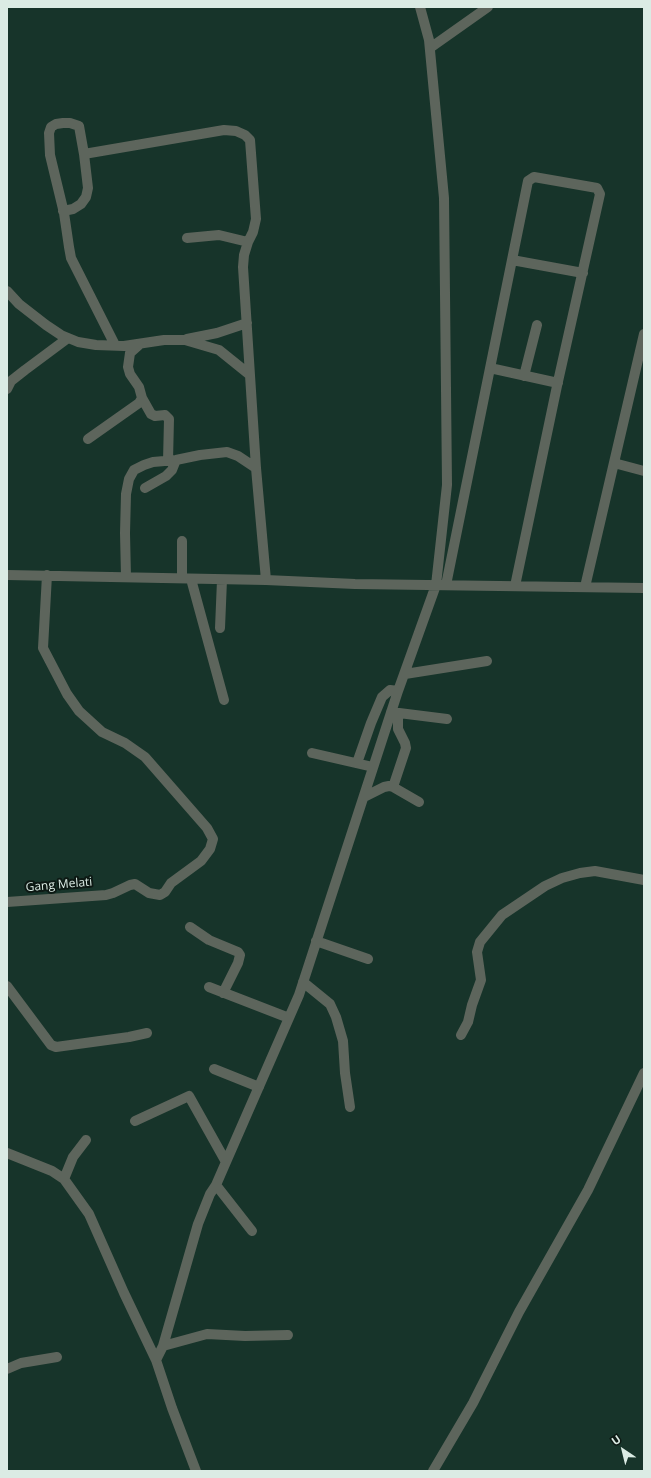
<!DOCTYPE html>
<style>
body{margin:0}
#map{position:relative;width:651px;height:1478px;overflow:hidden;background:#17342a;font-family:"Open Sans",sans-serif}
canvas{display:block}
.frame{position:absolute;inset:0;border:8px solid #dbebe4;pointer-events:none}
.north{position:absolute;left:603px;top:1430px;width:40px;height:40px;-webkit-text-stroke:3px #0d1914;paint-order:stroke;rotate:325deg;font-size:11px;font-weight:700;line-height:16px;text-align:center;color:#dbebe4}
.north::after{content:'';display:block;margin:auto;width:14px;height:18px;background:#dbebe4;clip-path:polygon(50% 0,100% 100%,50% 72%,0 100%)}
</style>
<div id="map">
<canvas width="651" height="1478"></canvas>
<div class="frame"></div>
<div class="north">U</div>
</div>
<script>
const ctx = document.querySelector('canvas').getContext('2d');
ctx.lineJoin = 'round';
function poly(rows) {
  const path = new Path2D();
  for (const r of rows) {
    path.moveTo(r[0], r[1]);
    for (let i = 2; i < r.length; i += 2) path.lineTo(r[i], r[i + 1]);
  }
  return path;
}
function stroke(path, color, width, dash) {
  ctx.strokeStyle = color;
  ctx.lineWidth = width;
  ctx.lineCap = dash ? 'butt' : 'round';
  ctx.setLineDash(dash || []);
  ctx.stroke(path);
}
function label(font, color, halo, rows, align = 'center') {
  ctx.font = font + ' "Open Sans",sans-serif';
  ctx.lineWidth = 4;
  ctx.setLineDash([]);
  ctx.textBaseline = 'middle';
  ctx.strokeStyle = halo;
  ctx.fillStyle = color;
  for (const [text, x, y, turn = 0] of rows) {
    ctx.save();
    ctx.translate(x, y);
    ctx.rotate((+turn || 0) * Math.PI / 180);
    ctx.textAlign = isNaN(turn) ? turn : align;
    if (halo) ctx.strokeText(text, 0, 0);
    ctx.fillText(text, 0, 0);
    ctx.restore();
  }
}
stroke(poly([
 [430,48,488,7],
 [84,154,224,130,236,131,245,135,250,140,256,219,253,232,248,242,244,255,243,267,256,468,266,580],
 [63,211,73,209,81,204,86,197,88,188,84,154,79,126,70,123,63,123,56,124,51,127,49,133,50,155,64,213,69,247,71,258,115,345],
 [187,238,219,235,248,242],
 [512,260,583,273],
 [7,291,19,304,46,325,61,335,78,342,96,345,124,346,164,340,185,340,219,350,250,375],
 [187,339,217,333,247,323],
 [490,368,558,383],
 [524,376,537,325],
 [7,389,11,381,25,370,68,338],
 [142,398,151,414,155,416,165,415,169,419,168,461],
 [88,439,139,403,142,398,139,387,130,374,128,367,130,353,140,344],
 [614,463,644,471],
 [145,488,166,476,172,470,176,460],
 [7,575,266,580,355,584,644,588],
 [126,577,125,533,126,494,129,479,134,470,144,465,153,462,176,460,200,455,227,452,238,456,256,468],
 [182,578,182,541],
 [191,579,224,700],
 [446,585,528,181,534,177,597,188,600,194,557,386,515,586],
 [585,587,644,334],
 [220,628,222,580],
 [405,674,487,661],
 [391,712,447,719],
 [312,753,373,767],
 [357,763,371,723,382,697,390,690,398,691],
 [393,787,406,748,405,743,398,729,398,713],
 [364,797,384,787,389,786,393,787,419,802],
 [7,902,106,895,113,893,130,885,135,884,149,893,160,895,165,892,171,883,201,861,210,849,213,839,207,828,145,757,125,743,102,732,79,711,67,694,43,648,47,575],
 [190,927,209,940,238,952,240,955,238,963,223,993],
 [316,941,368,959],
 [303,982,330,1004,336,1017,343,1041,345,1073,350,1107],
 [7,986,51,1045,56,1047,129,1037,147,1033],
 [209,987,289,1018],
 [461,1035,468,1022,472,1005,481,980,477,952,480,942,502,915,545,886,562,878,580,873,595,871,644,880],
 [214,1069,259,1087],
 [135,1121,189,1096,226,1162],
 [7,1153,52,1171,64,1179,89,1214,124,1293,156,1360,172,1408,196,1471],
 [64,1179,73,1157,86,1140],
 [216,1185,252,1231],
 [163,1346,207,1334,245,1336,288,1335],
 [156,1360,163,1346,198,1224,210,1194,216,1185,226,1162,299,995,398,691,436,585,447,485,444,198,429,40,420,7],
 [7,1369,21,1363,57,1357],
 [433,1471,473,1403,519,1312,588,1190,644,1073]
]), '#5d655c', 10);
label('12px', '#dbebe4', '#0d1914', [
 ["Gang Melati",59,885,-5]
]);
</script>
